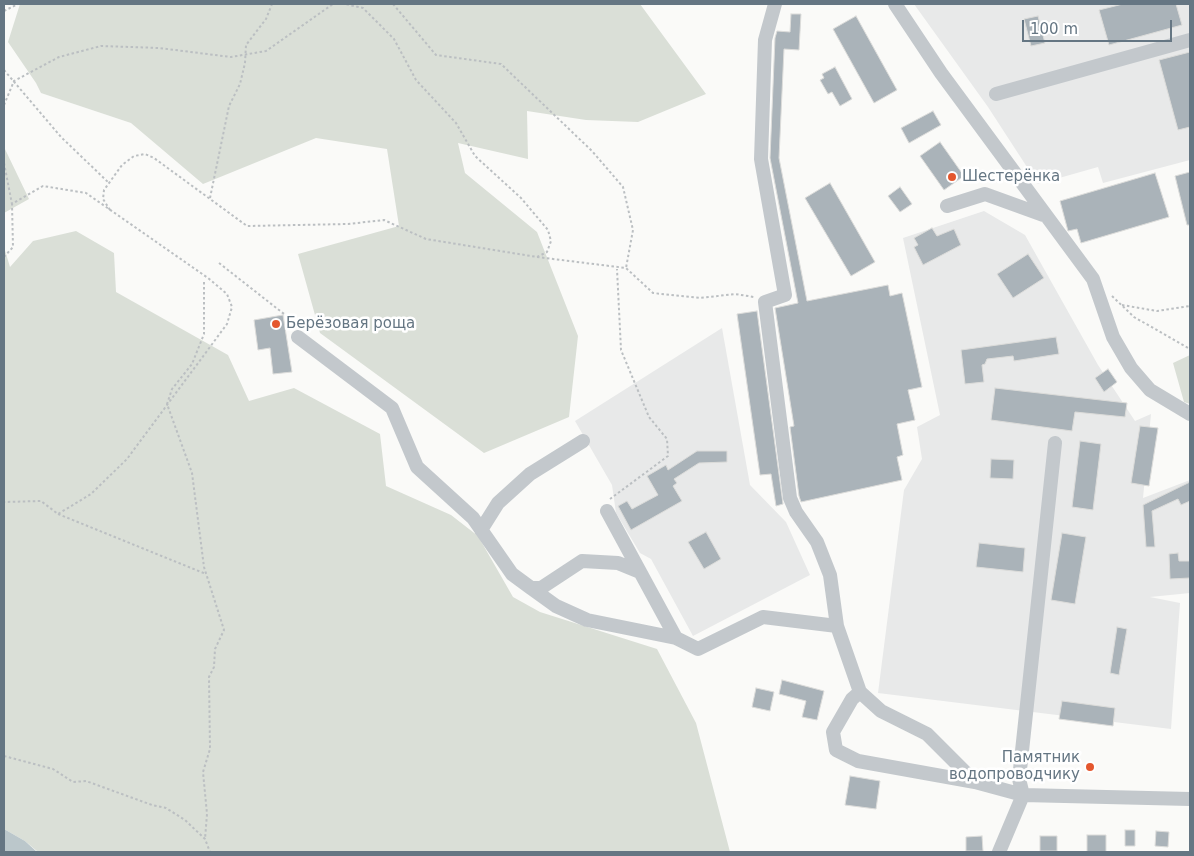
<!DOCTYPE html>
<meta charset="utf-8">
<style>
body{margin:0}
#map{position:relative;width:1194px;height:856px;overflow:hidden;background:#fafaf8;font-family:"DejaVu Sans",sans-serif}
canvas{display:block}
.frame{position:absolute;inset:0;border:5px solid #657683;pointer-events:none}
.scale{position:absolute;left:1022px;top:20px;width:150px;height:22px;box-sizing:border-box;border:2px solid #657683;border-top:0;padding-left:6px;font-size:15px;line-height:18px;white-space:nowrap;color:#657683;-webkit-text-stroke:4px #fff;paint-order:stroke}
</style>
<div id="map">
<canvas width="1194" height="856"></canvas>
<div class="frame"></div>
<div class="scale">100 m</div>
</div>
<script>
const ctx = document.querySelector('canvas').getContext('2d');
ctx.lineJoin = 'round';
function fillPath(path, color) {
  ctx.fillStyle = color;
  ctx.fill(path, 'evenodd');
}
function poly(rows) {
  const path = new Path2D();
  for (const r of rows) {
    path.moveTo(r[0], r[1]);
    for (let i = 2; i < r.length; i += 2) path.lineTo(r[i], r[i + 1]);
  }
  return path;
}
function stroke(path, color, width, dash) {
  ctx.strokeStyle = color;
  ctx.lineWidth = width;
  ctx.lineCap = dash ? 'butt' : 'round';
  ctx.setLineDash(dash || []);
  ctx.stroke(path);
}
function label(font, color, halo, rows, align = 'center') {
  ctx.font = font + ' "DejaVu Sans",sans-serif';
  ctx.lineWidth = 5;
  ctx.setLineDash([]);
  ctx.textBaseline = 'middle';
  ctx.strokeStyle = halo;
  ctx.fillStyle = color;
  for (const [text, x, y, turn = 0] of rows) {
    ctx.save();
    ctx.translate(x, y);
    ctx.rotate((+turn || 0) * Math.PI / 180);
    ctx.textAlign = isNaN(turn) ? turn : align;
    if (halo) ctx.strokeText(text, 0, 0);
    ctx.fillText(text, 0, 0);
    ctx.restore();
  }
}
fillPath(poly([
 [914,4,1190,4,1190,160,1103,183,1098,167,1038,184,988,107],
 [984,211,1025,235,1098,365,1135,421,1151,414,1143,498,1190,480,1190,593,1150,597,1180,603,1171,729,878,693,904,490,922,459,917,427,940,415,903,238],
 [722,328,750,485,786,522,810,575,693,636,651,559,640,553,616,513,612,485,575,421]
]), '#e8e9e9');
fillPath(poly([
 [20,4,640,4,706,94,638,122,586,120,527,111,528,159,458,143,465,173,537,232,578,336,569,417,484,453,320,333,298,254,399,226,387,149,316,138,203,184,131,123,41,93,36,83,8,42],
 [4,147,29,199,4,213],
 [76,231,114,253,116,292,228,355,249,401,294,388,380,434,386,486,451,515,478,536,513,597,540,612,657,649,696,723,730,852,38,852,25,841,4,829,4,247,10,267,33,241],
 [1190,355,1190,404,1184,402,1173,363]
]), '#dadfd7');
fillPath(poly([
 [4,829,25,841,37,852,4,852]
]), '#bbc7cb');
const building = poly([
 [1123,4,1176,4,1182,25,1109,45,1099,10,1123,4],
 [791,14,801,14,799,50,784,49,779,158,807,301,888,285,890,296,902,293,922,387,908,390,915,420,897,424,903,455,897,457,902,480,801,502,799,496,790,427,794,426,775,308,798,303,770,158,775,38,777,31,790,32,791,14],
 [856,16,897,90,874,103,833,29,856,16],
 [1038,16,1045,43,1031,46,1024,19,1038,16],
 [1190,52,1190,127,1178,130,1159,60,1190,52],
 [835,67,852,99,840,106,832,92,828,94,820,80,824,78,822,74,835,67],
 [933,111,941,125,909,143,901,128,933,111],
 [940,142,964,176,944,190,920,156,940,142],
 [1190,172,1190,225,1187,225,1175,176,1190,172],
 [1155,173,1169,217,1081,243,1077,229,1068,231,1060,201,1155,173],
 [830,183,875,262,851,276,805,198,830,183],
 [900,187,912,204,900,212,888,196,900,187],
 [932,228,937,236,954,229,961,245,923,265,914,247,918,245,914,238,932,228],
 [1028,254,1044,278,1013,298,997,274,1028,254],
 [757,311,783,504,776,506,771,474,760,475,737,314,757,311],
 [283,315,292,372,273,374,270,348,258,350,254,320,283,315],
 [1056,337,1059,354,1014,361,1013,356,987,359,985,364,982,365,984,382,965,384,961,350,1056,337],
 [1108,369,1117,382,1104,392,1095,378,1108,369],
 [995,388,1127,403,1125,417,1075,412,1072,431,991,420,995,388],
 [1140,426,1158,428,1149,486,1131,483,1140,426],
 [1080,441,1101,444,1093,510,1072,507,1080,441],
 [697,451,727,451,727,462,699,463,674,479,677,483,673,486,682,501,631,530,618,506,627,501,632,509,658,495,647,476,666,465,668,470,697,451],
 [991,459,1014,460,1013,479,990,478,991,459],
 [1190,482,1190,501,1181,505,1178,499,1152,511,1155,547,1146,547,1143,505,1190,482],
 [706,532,721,559,704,569,688,542,706,532],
 [1062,533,1086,537,1075,604,1051,600,1062,533],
 [979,543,1025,548,1023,572,976,567,979,543],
 [1178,553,1179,561,1190,561,1190,578,1170,579,1169,554,1178,553],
 [1117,627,1127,629,1119,675,1110,673,1117,627],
 [782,680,824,691,817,720,802,717,806,701,779,694,782,680],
 [756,688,774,692,770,711,752,707,756,688],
 [1062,701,1115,708,1113,726,1059,719,1062,701],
 [850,776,880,781,876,809,845,805,850,776],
 [1125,830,1135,830,1135,846,1125,846,1125,830],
 [1156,831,1169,832,1168,847,1155,846,1156,831],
 [1087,835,1106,835,1106,852,1087,852,1087,835],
 [982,836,983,851,966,851,966,837,982,836],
 [1040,836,1057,836,1057,851,1040,851,1040,836]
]);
fillPath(building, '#aab3b9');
stroke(building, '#dcdcda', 1);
stroke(poly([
 [393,4,436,55,501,64,592,151,623,187,633,230,626,268],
 [4,11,18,4],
 [4,70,61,137,109,183],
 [4,105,14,81,59,57,101,46,159,48,231,57,266,51,333,4],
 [4,163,12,204],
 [210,198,229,106,240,84,245,63,246,45,266,19,272,4],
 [110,210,103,199,104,190,122,165,134,156,145,154,154,158,247,226,348,224,384,220,426,239,537,257,547,252,551,241,548,230,521,198,475,156,456,123,416,80,394,39,363,8,345,4],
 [4,257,13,247,12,204,43,186,86,193,208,278,227,294,232,307,227,324,127,459,91,494,58,514,41,501,4,502],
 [537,257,626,268,653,293,700,298,735,294,754,297],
 [219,263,293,321,294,325],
 [204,282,204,334,192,364,172,389,167,404,192,473,204,567,224,630,215,649,214,667,209,677,210,749,203,772,207,814,205,839],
 [1112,296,1134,317,1190,349],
 [1122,305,1157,311,1190,306],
 [610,499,668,456,667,439,649,417,621,350,617,269],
 [58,514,206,574],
 [4,756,53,769,73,782,86,781,152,805,166,808,185,820,205,839,210,852]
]), '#bbbfc2', 2, [2.5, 2.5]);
stroke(poly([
 [775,4,765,40,761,159,785,295,765,302,790,498,796,512,817,542,830,575,837,626,860,692,881,711,927,734,975,782],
 [895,4,941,73,1093,279,1113,337,1131,368,1150,390,1190,414],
 [996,94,1190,40],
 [947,206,985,194,1043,215],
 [298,337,392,408,417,467,473,518,512,574,531,588,541,588,582,561,618,563,640,572],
 [607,511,676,638,698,649,763,617,837,626],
 [481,530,498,503,530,474,583,441],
 [531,588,556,606,587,620,676,638],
 [860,692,852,699,833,732,836,750,858,761,975,782,1023,795,1190,799],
 [999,852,1023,795,1019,779,1055,443]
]), '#c3c8cc', 14);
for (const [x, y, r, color] of [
 [952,177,5,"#e4572e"],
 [276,324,5,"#e4572e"],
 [1090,767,5,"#e4572e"]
]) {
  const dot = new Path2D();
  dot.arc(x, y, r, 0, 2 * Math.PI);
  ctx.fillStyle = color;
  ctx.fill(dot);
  stroke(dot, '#fff', 2);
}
label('15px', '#657683', '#fff', [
 ["Шестерёнка",962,177],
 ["Берёзовая роща",286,324],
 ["Памятник",1080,758,"right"],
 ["водопроводчику",1080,775,"right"]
], 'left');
</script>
